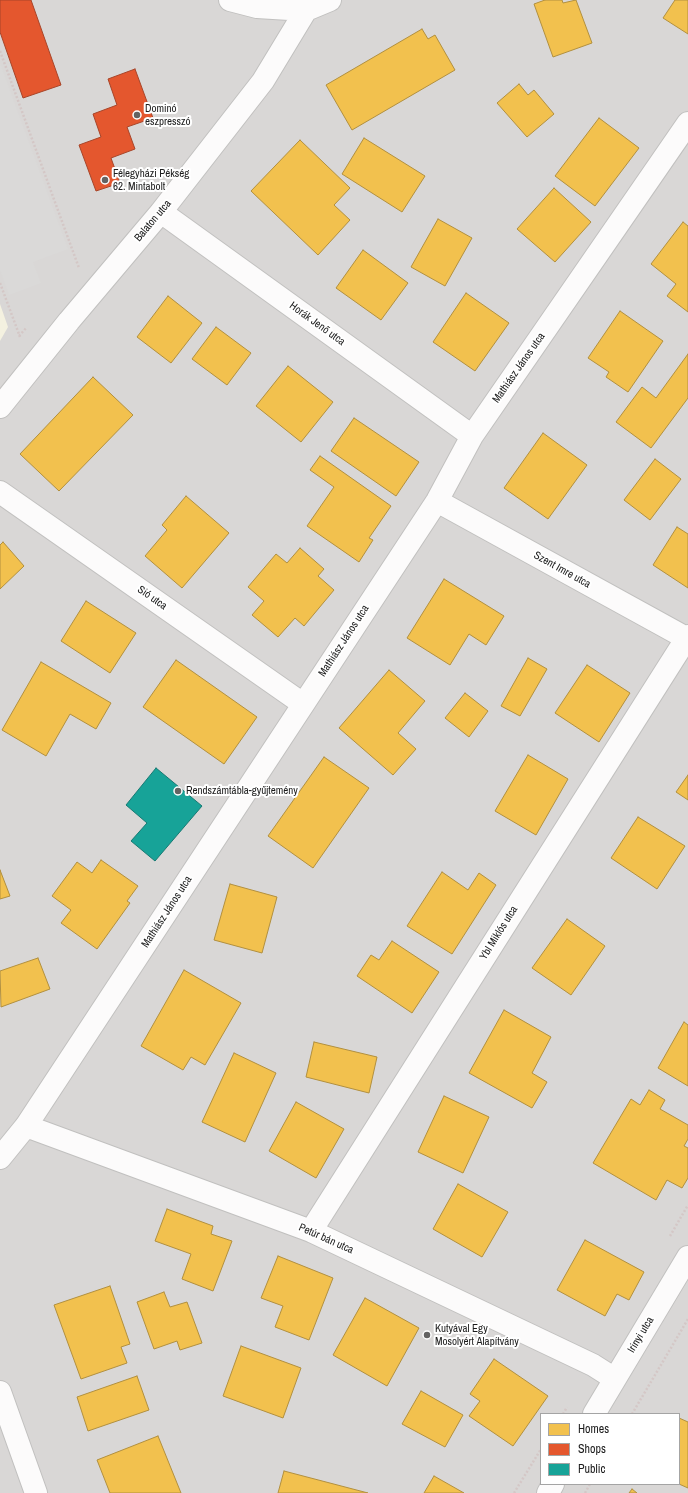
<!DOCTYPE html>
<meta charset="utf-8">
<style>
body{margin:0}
#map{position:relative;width:688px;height:1493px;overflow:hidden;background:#eae7e4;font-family:"Archivo Narrow",sans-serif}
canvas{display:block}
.legend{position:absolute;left:540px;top:1413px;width:140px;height:72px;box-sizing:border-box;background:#fff;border:1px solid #a4a4a4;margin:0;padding:5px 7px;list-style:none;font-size:12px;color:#1c1c1c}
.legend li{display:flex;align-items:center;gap:8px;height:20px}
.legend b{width:20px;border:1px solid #a4a4a4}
</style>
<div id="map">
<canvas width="688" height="1493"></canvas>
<ul class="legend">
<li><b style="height:11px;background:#f2c14e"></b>Homes</li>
<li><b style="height:11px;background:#e4572e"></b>Shops</li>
<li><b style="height:11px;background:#17a398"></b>Public</li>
</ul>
</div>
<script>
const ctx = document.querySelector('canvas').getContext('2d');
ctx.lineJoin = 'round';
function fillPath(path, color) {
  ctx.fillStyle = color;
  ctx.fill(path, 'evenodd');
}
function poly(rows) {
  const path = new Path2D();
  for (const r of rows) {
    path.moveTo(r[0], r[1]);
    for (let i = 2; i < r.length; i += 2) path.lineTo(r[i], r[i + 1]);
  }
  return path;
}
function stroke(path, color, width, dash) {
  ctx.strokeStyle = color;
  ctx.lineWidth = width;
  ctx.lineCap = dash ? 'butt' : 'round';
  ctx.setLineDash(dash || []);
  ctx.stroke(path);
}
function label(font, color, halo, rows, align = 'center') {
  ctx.font = font + ' "Archivo Narrow",sans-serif';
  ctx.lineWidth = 4;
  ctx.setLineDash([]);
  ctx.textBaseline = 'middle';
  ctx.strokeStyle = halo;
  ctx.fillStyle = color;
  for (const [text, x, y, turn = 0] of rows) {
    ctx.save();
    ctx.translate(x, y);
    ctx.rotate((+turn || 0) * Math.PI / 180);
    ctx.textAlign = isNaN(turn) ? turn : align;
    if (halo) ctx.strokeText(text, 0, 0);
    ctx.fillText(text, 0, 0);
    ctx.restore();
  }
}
fillPath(poly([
 [0,0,688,0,688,1493,0,1493],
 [541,1414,679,1414,679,1484,541,1484]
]), '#d9d7d6');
fillPath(poly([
 [0,304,8,327,0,341]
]), '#f4f1e0');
fillPath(poly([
 [0,63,68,249,33,262,41,283,9,295,0,270]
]), '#dad9d8');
const homes = poly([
 [545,0,562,0,563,3,576,0,592,43,553,57,534,4,545,0],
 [675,0,688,0,688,34,663,18,675,0],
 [422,29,428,39,435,35,455,70,352,130,326,85,422,29],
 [519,84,528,95,534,90,554,114,527,137,497,103,519,84],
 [599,118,639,148,595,206,555,176,599,118],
 [364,138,425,176,402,212,342,174,364,138],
 [300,140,350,188,334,205,350,220,318,255,251,191,300,140],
 [554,188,591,222,555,262,517,229,554,188],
 [438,219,472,238,445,286,411,267,438,219],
 [683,222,688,226,688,312,667,296,676,284,651,264,683,222],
 [363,250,408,283,381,320,336,288,363,250],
 [466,293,509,323,475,371,433,342,466,293],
 [168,296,202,323,171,363,137,337,168,296],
 [620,311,663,341,628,392,606,377,609,372,588,358,620,311],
 [216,327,251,353,227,385,192,359,216,327],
 [688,354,688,398,651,448,616,422,642,387,656,398,688,354],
 [288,366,333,402,301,442,256,406,288,366],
 [93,377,133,415,59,491,20,454,93,377],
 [354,418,419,462,396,496,331,451,354,418],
 [543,433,587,465,548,519,504,488,543,433],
 [320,456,391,506,369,538,373,540,359,562,307,526,334,487,310,470,320,456],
 [655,459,681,479,650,520,624,500,655,459],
 [186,496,229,533,182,588,145,556,167,530,162,525,186,496],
 [677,527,688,534,688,588,653,565,677,527],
 [3,542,24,566,0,589,0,545,3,542],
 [300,548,324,569,318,576,334,590,304,626,295,618,278,637,252,615,264,601,248,587,276,554,287,563,300,548],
 [444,579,504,616,486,645,469,634,450,665,407,638,444,579],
 [86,601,136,633,110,673,61,641,86,601],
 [528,658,547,669,520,716,501,706,528,658],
 [176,660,257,717,224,764,143,707,176,660],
 [41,662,111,703,96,729,70,714,46,756,2,730,41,662],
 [587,665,630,693,599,742,555,713,587,665],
 [389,670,425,701,398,733,416,749,393,775,339,728,389,670],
 [465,693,488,711,469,737,445,718,465,693],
 [528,755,568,779,536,835,495,811,528,755],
 [324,757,369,788,313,868,268,836,324,757],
 [688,775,688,800,676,792,688,775],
 [638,817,685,846,657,889,611,858,638,817],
 [101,860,138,886,127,901,130,903,97,949,61,923,71,910,52,896,77,862,92,873,101,860],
 [0,870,10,896,0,899,0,870],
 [442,872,468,890,479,873,496,885,452,954,407,926,442,872],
 [230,884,277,897,262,953,214,940,230,884],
 [567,919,605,946,571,995,532,968,567,919],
 [392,941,439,972,412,1013,357,976,371,955,379,960,392,941],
 [38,958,50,989,1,1007,0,971,38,958],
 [184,970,241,1003,205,1065,191,1057,183,1070,141,1046,184,970],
 [504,1010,551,1037,532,1073,547,1082,532,1108,469,1073,504,1010],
 [684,1022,688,1025,688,1086,658,1068,684,1022],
 [314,1042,377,1057,369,1093,306,1077,314,1042],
 [234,1053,276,1073,245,1142,202,1122,234,1053],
 [649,1090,665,1100,660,1109,688,1125,688,1139,684,1146,688,1148,688,1178,682,1188,667,1180,656,1200,593,1163,631,1099,640,1105,649,1090],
 [444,1096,489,1117,463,1173,418,1152,444,1096],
 [296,1102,344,1129,316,1178,269,1151,296,1102],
 [458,1184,508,1212,482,1257,433,1229,458,1184],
 [167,1209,213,1226,211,1234,232,1241,213,1291,182,1279,191,1254,155,1241,167,1209],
 [585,1240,644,1272,629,1300,617,1294,605,1316,557,1290,585,1240],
 [278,1256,333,1278,309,1340,275,1327,283,1306,261,1298,278,1256],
 [110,1286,130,1344,121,1347,127,1363,81,1379,54,1305,110,1286],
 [164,1292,170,1307,187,1302,202,1343,180,1350,177,1341,154,1349,137,1302,164,1292],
 [365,1298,419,1328,387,1386,333,1355,365,1298],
 [241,1346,301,1368,283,1418,223,1396,241,1346],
 [494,1359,548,1396,513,1446,469,1416,480,1401,470,1394,494,1359],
 [137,1376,149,1410,88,1431,77,1397,137,1376],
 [421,1391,463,1415,445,1447,402,1424,421,1391],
 [679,1418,688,1422,688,1488,679,1484,679,1418],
 [158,1436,181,1493,110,1493,97,1460,158,1436],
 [284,1471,368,1493,278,1493,284,1471],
 [434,1476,464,1493,424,1493,434,1476],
 [632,1489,637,1493,629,1493,632,1489]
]);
fillPath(homes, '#f2c14e');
stroke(homes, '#b2903f', 1);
const shops = poly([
 [0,0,31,0,61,85,23,98,0,32,0,0],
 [135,69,153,118,127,127,135,149,111,158,120,183,96,191,79,145,101,137,93,114,117,105,108,79,135,69]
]);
fillPath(shops, '#e4572e');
stroke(shops, '#a84529', 1);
const public = poly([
 [156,768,202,806,155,861,131,841,147,823,126,805,156,768]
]);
fillPath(public, '#17a398');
stroke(public, '#187a73', 1);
const minor = poly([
 [230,0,257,7,306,10],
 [161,212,472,436],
 [0,407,69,321,161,212,263,81,306,10,330,0],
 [0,492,303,704],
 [437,501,688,639],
 [26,1126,311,1231,593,1365,615,1379],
 [0,1158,26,1126,437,501,472,436,688,123],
 [311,1231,688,636],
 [0,1392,36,1493],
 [594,1414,688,1257],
 [548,1493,553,1484]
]);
stroke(minor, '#c1c0bf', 24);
stroke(poly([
 [0,51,79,268],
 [0,283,20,337],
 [19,336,27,327],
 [670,1236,688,1205],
 [563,1414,567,1407],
 [632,1414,688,1319],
 [514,1493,541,1449],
 [585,1493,590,1484]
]), '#d4c7c6', 2.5, [2, 2]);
stroke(minor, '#fcfbfb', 22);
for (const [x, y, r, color] of [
 [137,115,4,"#646362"],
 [105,180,4,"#646362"],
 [178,791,4,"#646362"],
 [427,1335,4,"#646362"]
]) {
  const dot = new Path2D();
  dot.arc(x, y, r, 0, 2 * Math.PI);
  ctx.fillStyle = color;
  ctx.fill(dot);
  stroke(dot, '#fff', 1.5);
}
label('11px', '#1c1c1c', '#fff', [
 ["Dominó",145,109],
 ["eszpresszó",145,122],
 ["Félegyházi Pékség",113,174],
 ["62. Mintabolt",113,187],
 ["Rendszámtábla-gyűjtemény",186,791],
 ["Kutyával Egy",435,1329],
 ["Mosolyért Alapítvány",435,1342]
], 'left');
label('11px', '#1c1c1c', '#fff', [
 ["Balaton utca",153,221,-50],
 ["Horák Jenő utca",317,324,36],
 ["Mathiász János utca",519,368,-55],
 ["Szent Imre utca",562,570,29],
 ["Sió utca",152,598,35],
 ["Mathiász János utca",344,641,-57],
 ["Mathiász János utca",167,912,-57],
 ["Ybl Miklós utca",499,933,-58],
 ["Petúr bán utca",326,1239,24],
 ["Irinyi utca",641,1335,-59]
]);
</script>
